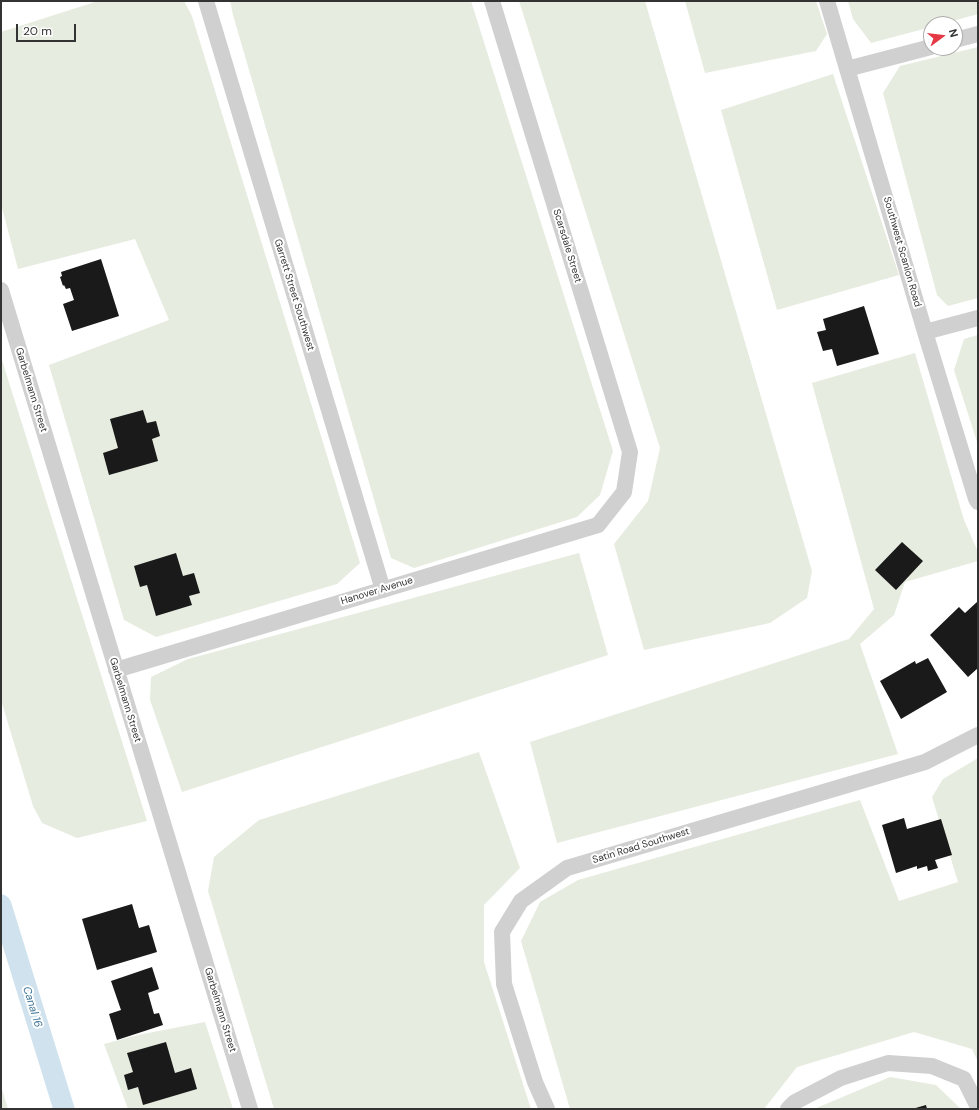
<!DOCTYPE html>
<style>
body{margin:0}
#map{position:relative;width:979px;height:1110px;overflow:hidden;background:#fff;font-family:"DM Sans",sans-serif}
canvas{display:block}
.frame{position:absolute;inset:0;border:2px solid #333;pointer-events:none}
.north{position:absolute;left:923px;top:16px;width:40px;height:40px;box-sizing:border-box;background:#fff;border:1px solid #adadad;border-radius:50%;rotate:75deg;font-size:11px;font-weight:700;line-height:16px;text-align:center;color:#333}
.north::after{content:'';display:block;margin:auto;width:14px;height:18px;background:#e63946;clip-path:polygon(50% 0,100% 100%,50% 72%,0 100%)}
.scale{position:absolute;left:16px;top:24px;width:60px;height:18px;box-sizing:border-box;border:2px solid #333;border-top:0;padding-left:5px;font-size:12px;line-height:14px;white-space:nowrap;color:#333;-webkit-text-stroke:3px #fff;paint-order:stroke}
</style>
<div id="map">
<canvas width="979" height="1110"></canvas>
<div class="frame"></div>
<div class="north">N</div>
<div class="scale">20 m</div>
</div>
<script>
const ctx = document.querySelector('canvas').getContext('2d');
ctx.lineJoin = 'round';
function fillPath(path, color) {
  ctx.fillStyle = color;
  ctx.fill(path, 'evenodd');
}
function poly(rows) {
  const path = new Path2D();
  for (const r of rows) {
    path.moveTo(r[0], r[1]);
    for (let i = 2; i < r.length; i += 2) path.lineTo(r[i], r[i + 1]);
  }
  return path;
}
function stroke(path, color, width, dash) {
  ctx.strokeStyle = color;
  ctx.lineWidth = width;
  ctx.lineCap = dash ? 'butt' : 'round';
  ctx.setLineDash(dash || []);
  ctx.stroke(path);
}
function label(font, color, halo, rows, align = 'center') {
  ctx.font = font + ' "DM Sans",sans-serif';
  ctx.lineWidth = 4;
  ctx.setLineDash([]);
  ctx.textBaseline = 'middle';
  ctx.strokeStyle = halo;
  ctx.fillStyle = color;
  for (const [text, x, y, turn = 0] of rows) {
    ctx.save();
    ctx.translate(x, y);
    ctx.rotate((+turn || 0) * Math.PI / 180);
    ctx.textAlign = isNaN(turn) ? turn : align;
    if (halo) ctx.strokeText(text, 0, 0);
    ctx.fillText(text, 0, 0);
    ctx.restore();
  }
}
fillPath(poly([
 [98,1,184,1,192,16,360,563,337,584,156,637,124,620,49,365,169,320,135,239,18,269,1,204,1,32],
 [230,1,471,1,613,451,600,495,577,517,414,568,391,558,233,15],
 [519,1,645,1,812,571,807,598,770,623,644,650,614,544,648,501,660,448],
 [685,1,816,1,827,34,816,51,705,73],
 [848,1,978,1,978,14,942,24,931,24,931,27,871,43,853,19],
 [978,47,978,298,948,306,937,295,883,93,900,66],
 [833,74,899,275,777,310,721,110],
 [978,335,978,445,954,370,964,339],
 [915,353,964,520,978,552,978,561,905,582,894,615,860,644,898,754,557,843,530,742,849,639,874,609,812,383],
 [1,357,147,821,77,838,42,823,33,806,1,700],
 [579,553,608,655,182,792,150,700,151,677,188,659],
 [479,752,520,868,484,905,484,962,531,1109,274,1109,208,891,214,857,259,820],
 [978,758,978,1062,972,1049,914,1032,797,1067,764,1109,570,1109,521,941,540,902,578,880,860,800,899,901,958,882,932,797,943,779],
 [205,1022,233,1109,128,1109,104,1044,138,1035],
 [890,1077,936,1085,961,1109,814,1109],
 [1,1086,8,1109,1,1109]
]), '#e6ecdf');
stroke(poly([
 [1,905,64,1109]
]), '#cfe2ee', 21);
fillPath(poly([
 [101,259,119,316,72,331,63,304,74,300,70,288,66,289,64,285,63,286,60,277,62,276,61,272],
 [864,306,879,354,837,366,832,349,823,351,817,332,826,330,823,319],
 [143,410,147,423,156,421,160,436,152,439,158,461,109,475,103,453,118,448,110,419],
 [902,542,923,561,896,590,875,570],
 [176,553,183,576,194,573,200,593,189,596,192,605,156,616,147,585,140,587,134,566],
 [977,602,978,603,978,668,968,677,930,635,959,607,965,613],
 [928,658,947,692,901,719,880,681,915,661,916,664],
 [904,818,907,829,941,819,952,855,935,860,938,868,928,871,927,866,917,869,917,866,896,873,882,825],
 [132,904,139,928,149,925,157,952,97,970,82,919],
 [152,967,159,989,148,993,154,1014,159,1013,163,1025,117,1040,109,1014,121,1010,111,981],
 [166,1042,175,1073,191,1068,197,1089,143,1105,138,1087,128,1090,124,1075,133,1072,127,1053],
 [926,1105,927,1109,912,1109]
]), '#1a1a1a');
stroke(poly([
 [206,1,383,590],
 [827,1,925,332,976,499,978,502],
 [955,40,978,34],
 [847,69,931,47],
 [1,290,250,1109],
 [925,332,978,318],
 [116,670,598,525,624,492,630,452,492,1],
 [547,1109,535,1082,504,984,502,932,521,901,567,868,925,762,978,735],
 [788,1109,795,1102,841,1078,888,1063,932,1066,964,1079,978,1107]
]), '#d0d0d0', 16);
label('10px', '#333', '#fff', [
 ["Scarsdale Street",567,246,73],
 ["Southwest Scanlon Road",902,252,74],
 ["Garrett Street Southwest",294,295,73],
 ["Garbelmann Street",31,390,73],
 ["Hanover Avenue",377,591,-17],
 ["Garbelmann Street",125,700,73],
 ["Satin Road Southwest",641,846,-17],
 ["Garbelmann Street",220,1010,73]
]);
label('italic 11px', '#3f7597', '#fff', [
 ["Canal 16",32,1007,73]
]);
</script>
